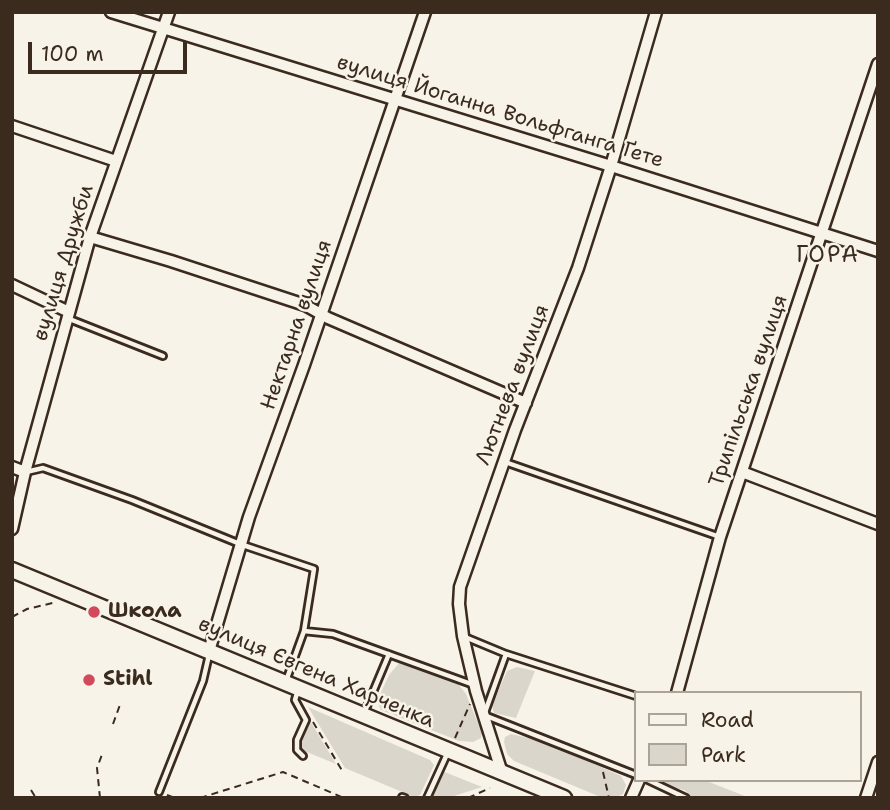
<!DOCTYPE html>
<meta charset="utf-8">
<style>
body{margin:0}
#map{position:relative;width:890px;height:810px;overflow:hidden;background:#f7f3e8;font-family:"Shantell Sans",sans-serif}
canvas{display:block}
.frame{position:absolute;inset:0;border:14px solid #3b2a1e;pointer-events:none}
.legend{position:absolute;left:634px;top:691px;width:228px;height:91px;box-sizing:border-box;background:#f7f3e8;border:2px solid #aca397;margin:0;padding:9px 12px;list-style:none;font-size:21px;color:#3b2a1e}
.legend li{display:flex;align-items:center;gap:14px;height:35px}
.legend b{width:35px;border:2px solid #aca397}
.scale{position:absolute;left:28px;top:42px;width:159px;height:32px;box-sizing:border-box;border:4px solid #3b2a1e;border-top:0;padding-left:9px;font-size:21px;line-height:24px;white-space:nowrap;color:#3b2a1e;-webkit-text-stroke:5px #f7f3e8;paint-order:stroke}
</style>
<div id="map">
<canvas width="890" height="810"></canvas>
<div class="frame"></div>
<ul class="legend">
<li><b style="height:9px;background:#f7f3e8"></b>Road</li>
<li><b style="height:19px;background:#dbd6cb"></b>Park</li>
</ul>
<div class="scale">100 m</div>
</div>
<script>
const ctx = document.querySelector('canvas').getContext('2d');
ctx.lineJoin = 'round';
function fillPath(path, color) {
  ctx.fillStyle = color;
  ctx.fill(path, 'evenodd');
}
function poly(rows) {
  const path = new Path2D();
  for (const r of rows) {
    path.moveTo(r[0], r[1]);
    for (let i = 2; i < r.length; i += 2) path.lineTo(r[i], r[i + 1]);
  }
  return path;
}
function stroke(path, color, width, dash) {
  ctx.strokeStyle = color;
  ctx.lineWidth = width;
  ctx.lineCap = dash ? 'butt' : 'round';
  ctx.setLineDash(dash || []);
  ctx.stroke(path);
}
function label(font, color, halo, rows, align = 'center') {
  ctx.font = font + ' "Shantell Sans",sans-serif';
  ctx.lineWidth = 5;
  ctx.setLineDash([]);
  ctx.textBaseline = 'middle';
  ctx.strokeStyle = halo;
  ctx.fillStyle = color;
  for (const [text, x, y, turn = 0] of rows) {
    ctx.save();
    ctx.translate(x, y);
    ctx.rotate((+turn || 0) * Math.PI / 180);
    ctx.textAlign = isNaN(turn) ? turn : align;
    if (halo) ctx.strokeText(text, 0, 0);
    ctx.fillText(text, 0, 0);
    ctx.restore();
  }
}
fillPath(poly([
 [399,663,459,685,466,694,482,733,481,738,473,742,459,741,381,710,377,701,389,675],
 [517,667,535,671,516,718,494,713,492,705,507,671],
 [308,707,430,760,434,765,420,795,414,797,345,768],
 [309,719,336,764,302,750,302,738],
 [511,734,542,741,621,776,626,785,623,794,615,798,603,798,514,761,507,754,504,742,505,737],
 [442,771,482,787,448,798,429,798],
 [656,780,704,780,750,798,694,798,684,790,664,785]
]), '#dbd6cb');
const lane = poly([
 [67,318,163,356],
 [505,462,720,537],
 [26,472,43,468,132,500,240,544,314,569,304,631],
 [465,637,506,654,636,696],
 [506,654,484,715,636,775],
 [286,681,304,631,333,634,474,685],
 [298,690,295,700,306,720,297,740,297,750,303,756],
 [365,711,389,654],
 [648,780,686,798],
 [159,792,203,681,209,655],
 [402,797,405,798],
 [427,798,448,752]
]);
const street = poly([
 [111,12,611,166,878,251],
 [12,126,116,161],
 [90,237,171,261,305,305,328,318,526,403],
 [12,285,69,312],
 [12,467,25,472],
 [742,472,878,524],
 [12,529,25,472,90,237,169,12],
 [209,651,249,517,304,365,425,12],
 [677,693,720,537,878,64],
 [502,773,476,691,463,636,459,604,460,587,515,430,578,268,611,166,656,12],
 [631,798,639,780],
 [866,798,878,762]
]);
const secondary = poly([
 [12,570,564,798]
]);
stroke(lane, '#3b2a1e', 10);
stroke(street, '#3b2a1e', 15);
stroke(secondary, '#3b2a1e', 19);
stroke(poly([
 [12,617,27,609,57,602],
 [313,722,343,772],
 [113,724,121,702],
 [455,738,470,704],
 [603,772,609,798],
 [31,790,36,798],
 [167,795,175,798],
 [100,798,97,768,103,752],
 [200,798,283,772,344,798],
 [468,798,490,788]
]), '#3b2a1e', 2, [7, 5]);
stroke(lane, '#f7f3e8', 4.5);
stroke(street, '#f7f3e8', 10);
stroke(secondary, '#f7f3e8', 14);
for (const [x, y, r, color] of [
 [94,612,7,"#d1495b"],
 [89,680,7,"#d1495b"]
]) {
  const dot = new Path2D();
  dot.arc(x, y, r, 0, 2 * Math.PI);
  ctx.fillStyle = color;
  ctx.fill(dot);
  stroke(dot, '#f7f3e8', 2.5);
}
label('21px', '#3b2a1e', '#f7f3e8', [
 ["вулиця Йоганна Вольфганга Ґете",500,112,17],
 ["вулиця Дружби",64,263,-73],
 ["Нектарна вулиця",297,325,-71],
 ["Лютнева вулиця",513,385,-69],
 ["Трипільська вулиця",749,391,-71],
 ["вулиця Євгена Харченка",316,673,23]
]);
label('bold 21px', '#3b2a1e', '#f7f3e8', [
 ["Школа",108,612],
 ["Stihl",103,680]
], 'left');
ctx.letterSpacing = '2px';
label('23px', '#3b2a1e', '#f7f3e8', [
 ["ГОРА",828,256]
]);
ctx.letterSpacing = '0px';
</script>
